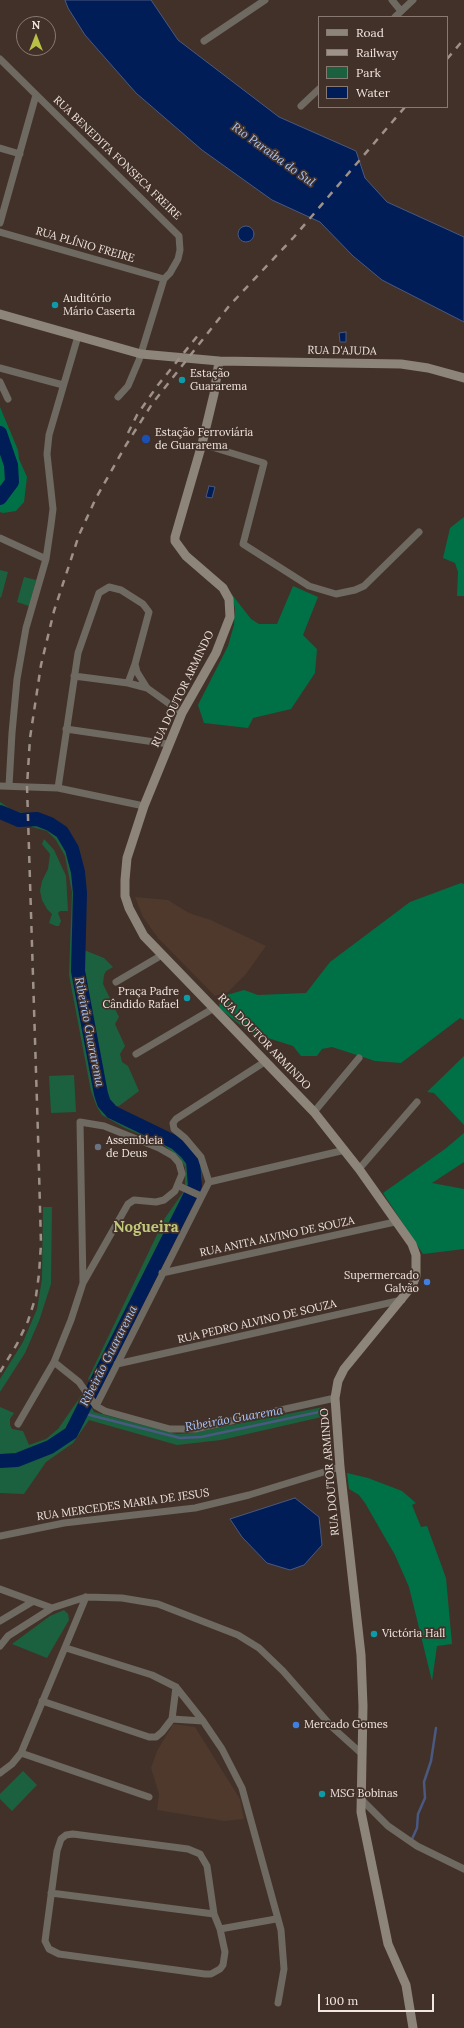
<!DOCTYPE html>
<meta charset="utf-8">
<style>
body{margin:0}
#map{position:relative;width:464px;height:2028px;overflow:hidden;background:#423129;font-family:Lora,serif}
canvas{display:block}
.legend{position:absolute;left:318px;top:16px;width:130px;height:92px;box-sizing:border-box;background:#423129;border:1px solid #887972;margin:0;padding:5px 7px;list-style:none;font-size:12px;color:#f1e6e0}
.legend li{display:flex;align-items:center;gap:8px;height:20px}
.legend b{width:20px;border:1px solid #887972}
.north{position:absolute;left:16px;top:16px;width:40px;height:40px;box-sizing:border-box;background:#423129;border:1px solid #887972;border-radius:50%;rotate:0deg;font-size:11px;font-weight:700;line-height:16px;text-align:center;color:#f1e6e0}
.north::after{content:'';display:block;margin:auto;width:14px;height:18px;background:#b9c046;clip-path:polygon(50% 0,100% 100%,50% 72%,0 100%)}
.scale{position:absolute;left:318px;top:1994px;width:116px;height:18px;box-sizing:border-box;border:2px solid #f1e6e0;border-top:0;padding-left:5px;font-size:12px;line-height:14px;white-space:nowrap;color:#f1e6e0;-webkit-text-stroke:3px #423129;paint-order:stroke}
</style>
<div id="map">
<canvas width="464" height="2028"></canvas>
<ul class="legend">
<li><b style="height:5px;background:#8d8579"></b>Road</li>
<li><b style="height:5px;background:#9e918a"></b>Railway</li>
<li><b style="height:11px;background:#1b6140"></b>Park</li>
<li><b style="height:11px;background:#011d57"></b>Water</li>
</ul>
<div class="north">N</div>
<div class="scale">100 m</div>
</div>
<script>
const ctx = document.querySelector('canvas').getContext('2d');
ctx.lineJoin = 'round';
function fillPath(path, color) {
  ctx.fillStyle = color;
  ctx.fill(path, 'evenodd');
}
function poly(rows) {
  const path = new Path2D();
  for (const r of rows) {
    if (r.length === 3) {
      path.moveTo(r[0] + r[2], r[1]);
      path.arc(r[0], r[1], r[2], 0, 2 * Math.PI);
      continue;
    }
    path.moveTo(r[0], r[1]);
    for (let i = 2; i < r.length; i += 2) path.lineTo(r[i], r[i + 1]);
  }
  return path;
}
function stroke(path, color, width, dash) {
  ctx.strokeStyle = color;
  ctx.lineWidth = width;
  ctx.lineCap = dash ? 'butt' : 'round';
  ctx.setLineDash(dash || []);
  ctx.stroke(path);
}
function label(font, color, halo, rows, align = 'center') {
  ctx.font = font + ' Lora,serif';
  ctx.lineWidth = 3.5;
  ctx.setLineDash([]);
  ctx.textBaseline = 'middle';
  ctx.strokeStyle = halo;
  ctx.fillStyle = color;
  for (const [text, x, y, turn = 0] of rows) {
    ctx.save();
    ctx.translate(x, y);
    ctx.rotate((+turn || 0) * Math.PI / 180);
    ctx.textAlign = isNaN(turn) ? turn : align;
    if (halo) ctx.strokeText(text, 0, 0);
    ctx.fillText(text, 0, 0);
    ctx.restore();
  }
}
fillPath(poly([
 [135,897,168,900,189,913,211,920,266,946,246,974,228,992,215,996,158,938,143,917],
 [173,1724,195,1727,240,1799,244,1819,224,1821,157,1810,159,1794,151,1768,157,1751]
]), '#4f382c');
fillPath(poly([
 [0,570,8,572,1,598,0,597],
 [24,577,36,580,29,606,17,602],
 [0,802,15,812,25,813,25,826,0,819],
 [31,813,47,819,66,831,72,841,79,857,86,891,84,950,104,958,113,967,106,971,104,975,103,984,119,1017,115,1024,125,1046,120,1054,122,1062,128,1066,139,1091,119,1106,115,1106,132,1117,165,1130,180,1138,191,1148,201,1168,202,1178,199,1191,185,1185,185,1167,179,1157,162,1144,125,1128,102,1115,97,1107,91,1091,69,975,72,892,65,856,56,840,47,831,32,827],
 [44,839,54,850,66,876,68,911,60,911,58,913,61,921,59,926,56,926,49,923,52,914,47,909,42,900,40,891,42,881,48,869,50,854,42,844],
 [74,1075,76,1112,51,1113,49,1076],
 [184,1191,196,1196,98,1392,88,1379,165,1218],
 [43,1207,52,1207,51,1284,39,1321,25,1353,0,1392,0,1379,23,1342,37,1309,42,1279],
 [83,1393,94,1412,177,1434,192,1433,323,1407,326,1416,221,1440,177,1445,89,1420,73,1443,46,1462,24,1494,0,1493,0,1407,14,1413,10,1419,10,1425,12,1429,23,1431,29,1445,46,1439,58,1429],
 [64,1610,68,1614,69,1620,47,1658,12,1644,50,1616],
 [23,1771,37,1785,12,1811,0,1799,0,1794]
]), '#1b6140');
fillPath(poly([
 [0,407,18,450,19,459,27,477,24,502,16,511,3,513,0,512],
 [464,517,464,596,457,596,458,572,455,563,443,558,450,528],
 [293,586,318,597,303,635,317,649,315,673,291,709,253,718,248,728,204,723,198,705,228,646,234,625,235,608,230,592,251,619,259,624,277,624],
 [461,883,464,884,464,1020,460,1018,401,1063,375,1061,332,1047,322,1049,317,1056,301,1056,293,1046,249,1032,219,1008,220,997,244,990,258,995,306,993,330,962,410,902],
 [464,1056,464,1125,434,1093,427,1092],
 [464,1133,464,1162,432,1183,464,1189,464,1249,423,1254,383,1193,445,1149],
 [347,1473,368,1478,402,1491,416,1503,412,1505,421,1527,427,1526,446,1578,452,1644,437,1646,432,1681,409,1587,395,1555,365,1503,359,1495,349,1489]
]), '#007046');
const water = poly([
 [65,0,151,0,178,40,279,117,356,151,365,178,387,202,464,237,464,322,382,280,353,256,320,222,272,200,202,150,136,93,85,35,68,8,65,0],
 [246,234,8],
 [346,332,346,342,340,342,339,333,346,332],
 [209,486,215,487,212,498,206,497,209,486],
 [295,1498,319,1517,322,1545,304,1565,290,1570,267,1563,242,1537,230,1519,295,1498]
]);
fillPath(water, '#011d57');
stroke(water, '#495980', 1);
stroke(poly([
 [82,1413,180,1438,201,1437,319,1412],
 [412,1839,417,1828,418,1814,425,1798,424,1782,431,1761,436,1728]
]), '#495980', 2.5);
stroke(poly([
 [0,433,11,465,12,482,0,498],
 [0,812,19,820,37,819,50,824,62,832,72,849,78,872,80,893,78,971,101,1094,104,1103,112,1112,176,1143,186,1152,193,1161,195,1186,71,1433,50,1447,17,1460,0,1461]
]), '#011d57', 14);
stroke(poly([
 [392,0,401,11],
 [395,17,413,0],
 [204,41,265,0],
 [0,59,179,236,180,250,178,259,170,273,164,279,139,360,128,386,118,397],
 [301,106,319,89],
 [0,148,20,154],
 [0,223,36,95],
 [0,232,164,279],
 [0,368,63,385],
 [0,382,8,399],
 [202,444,264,463,243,544,309,586,336,594,355,590,364,586,419,532],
 [0,538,46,559],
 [135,664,137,672,147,688,182,713],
 [74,676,128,683,147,688],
 [66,729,168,744],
 [0,786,58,788,144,806],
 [9,786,12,733,17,679,26,628,46,559,51,525,53,509,47,454,49,435,78,336],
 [58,788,78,653,99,593,109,587,121,590,143,604,149,612,135,664,128,683],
 [116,982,162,955],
 [136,1054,214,1008],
 [314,1112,359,1058],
 [359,1169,417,1102],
 [209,1182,345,1150],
 [179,1186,201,1196],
 [162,1273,395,1222],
 [54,1362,79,1382,96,1406,105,1411,170,1429,195,1429,335,1398],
 [117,1364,402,1300],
 [96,1406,209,1182,201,1157,185,1138,174,1129,173,1123,176,1119,266,1061],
 [18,1424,54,1362,71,1320,83,1283,80,1122,104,1126,159,1148,173,1156,179,1163,182,1174,175,1191,164,1200,156,1202,134,1200,128,1204,83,1283],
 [0,1536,64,1523,195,1508,249,1495,340,1467],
 [0,1589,52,1608],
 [0,1621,32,1602],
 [0,1646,8,1636,52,1608,86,1597,122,1598,158,1604,238,1635,259,1648,283,1671,332,1727,362,1754],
 [66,1648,152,1675,176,1687,203,1721,222,1749,242,1788,281,1930,284,1969,278,2003],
 [42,1701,149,1737,156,1737,162,1732,172,1719,203,1721],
 [172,1719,176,1687],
 [21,1753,149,1797],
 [0,1773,12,1764,21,1753,86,1597],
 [361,1799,388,1826,417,1846,464,1869],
 [73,1834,188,1849,200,1854,207,1866,214,1914,220,1929,225,1952,223,1965,220,1969,211,1974,205,1974,59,1954,49,1949,45,1941,57,1851,61,1839,66,1835,73,1834],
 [51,1893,214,1914],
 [220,1929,276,1919]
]), '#6e6961', 7);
stroke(poly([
 [0,314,141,354,219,361,401,364,428,368,464,378],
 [219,361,214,394,202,444,175,537,175,541,186,556,223,588,229,599,230,617,216,653,182,713,144,806,127,858,125,880,125,896,129,908,144,936,314,1112,359,1169,412,1244,416,1255,416,1276,412,1286,344,1369,338,1381,335,1398,340,1467,361,1655,363,1706,361,1812,388,1944,406,1985,413,2028]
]), '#8d8579', 9);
stroke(poly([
 [447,59,464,39],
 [128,433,137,415,158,385,199,334],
 [0,1372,17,1344,28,1321,36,1296,39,1274,41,1244,38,1135,27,786,30,738,41,665,54,611,79,535,96,498,126,445,152,404,229,306,294,237,405,107]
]), '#9e918a', 2.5, [7, 7]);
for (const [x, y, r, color] of [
 [55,305,4,"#0f9aa8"],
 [182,380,4,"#0f9aa8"],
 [146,439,5,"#1a4fb4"],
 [187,998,4,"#0f9aa8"],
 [98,1147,4,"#6b7280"],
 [427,1282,4,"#3f7fe0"],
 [374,1634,4,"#0f9aa8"],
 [296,1725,4,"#3f7fe0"],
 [322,1794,4,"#0f9aa8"]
]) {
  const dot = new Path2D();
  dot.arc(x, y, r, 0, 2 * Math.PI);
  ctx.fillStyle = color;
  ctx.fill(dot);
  stroke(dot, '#423129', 1.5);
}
label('11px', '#f1e6e0', '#423129', [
 ["RUA BENEDITA FONSECA FREIRE",117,158,44],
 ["RUA PLÍNIO FREIRE",85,245,16],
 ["RUA D'AJUDA",342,351,1],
 ["RUA DOUTOR ARMINDO",183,689,-64],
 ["RUA DOUTOR ARMINDO",264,1042,46],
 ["RUA ANITA ALVINO DE SOUZA",277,1237,-12],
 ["RUA PEDRO ALVINO DE SOUZA",257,1322,-13],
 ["RUA DOUTOR ARMINDO",330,1472,-95],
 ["RUA MERCEDES MARIA DE JESUS",123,1505,-8]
]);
label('11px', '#f1e6e0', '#423129', [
 ["Auditório",63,299],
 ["Mário Caserta",63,312],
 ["Estação",190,374],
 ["Guararema",190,387],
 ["Estação Ferroviária",155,433],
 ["de Guararema",155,446],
 ["Praça Padre",179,992,"right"],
 ["Cândido Rafael",179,1005,"right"],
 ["Assembleia",106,1141],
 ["de Deus",106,1154],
 ["Supermercado",419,1276,"right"],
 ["Galvão",419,1289,"right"],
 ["Victória Hall",382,1634],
 ["Mercado Gomes",304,1725],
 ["MSG Bobinas",330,1794]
], 'left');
label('italic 12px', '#a7c6fd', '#423129', [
 ["Rio Paraíba do Sul",273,155,36],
 ["Ribeirão Guararema",89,1032,79],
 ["Ribeirão Guararema",109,1356,-63],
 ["Ribeirão Guarema",234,1419,-10]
]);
label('bold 15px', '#c2c87b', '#423129', [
 ["Nogueira",146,1228]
]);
</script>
